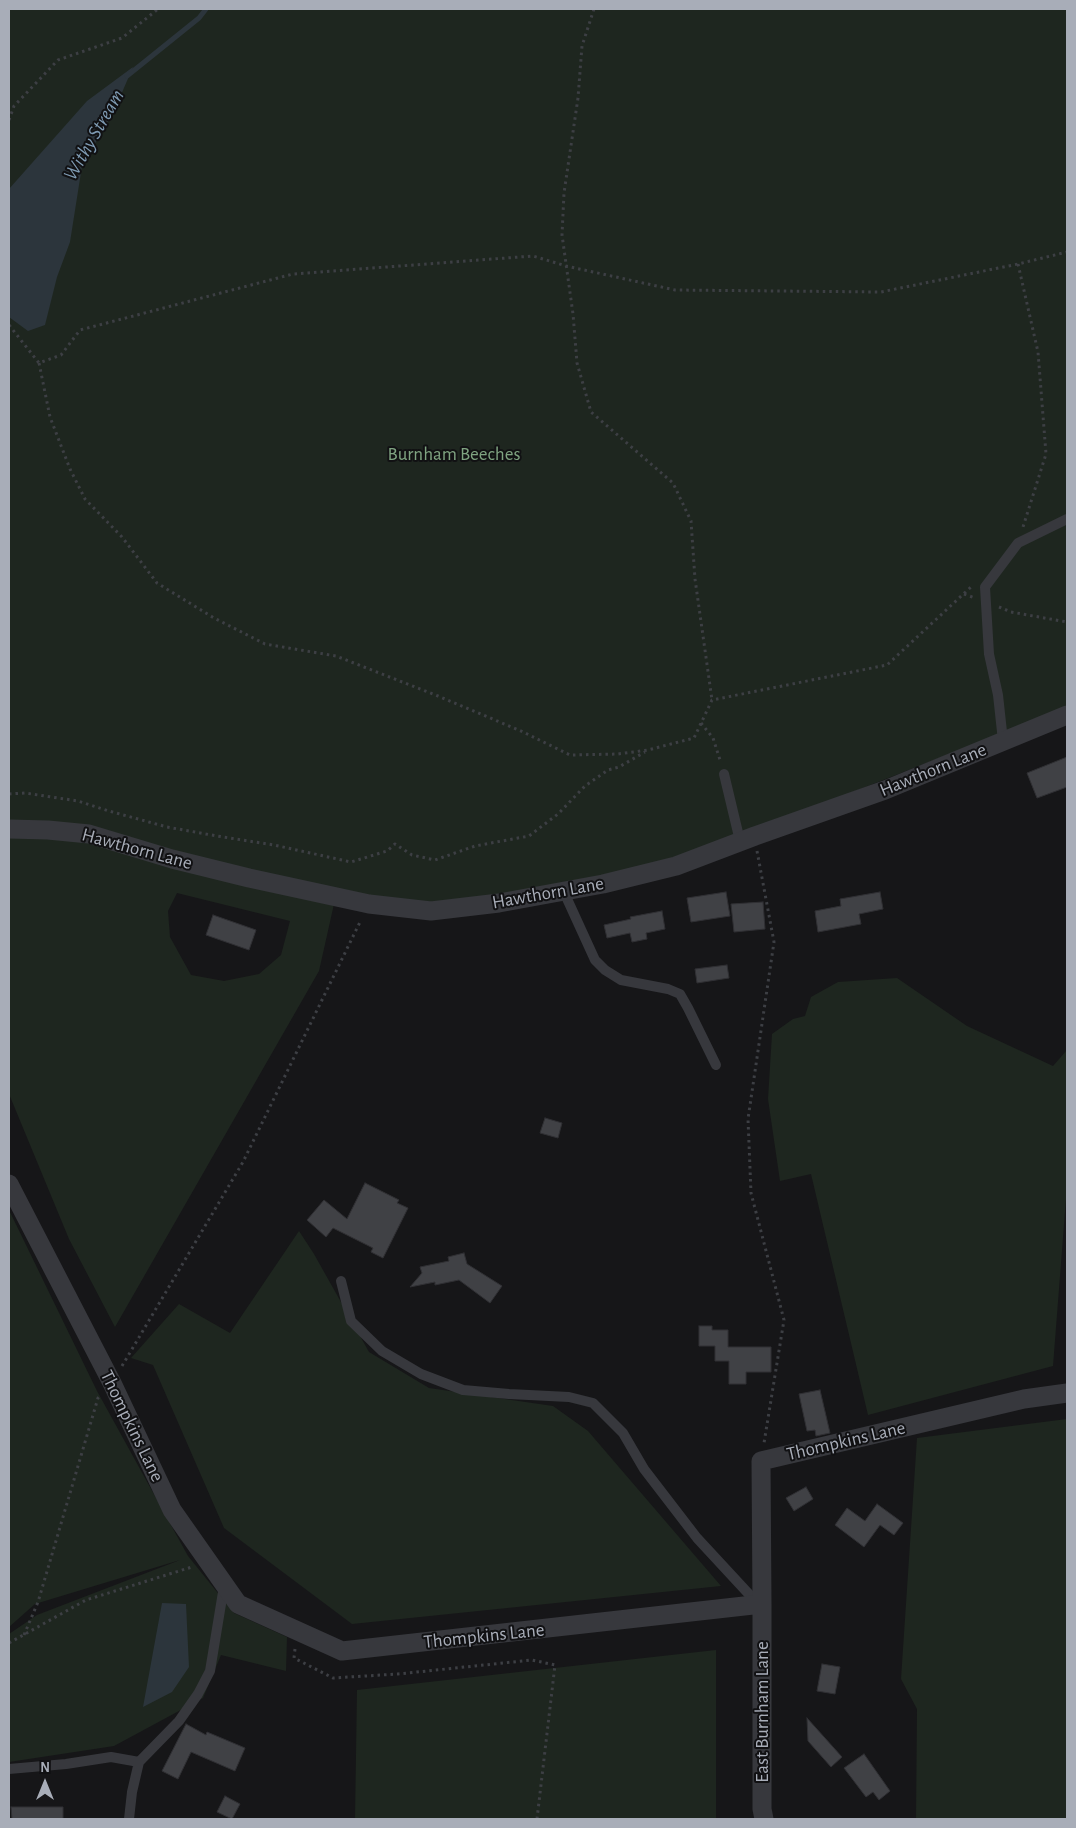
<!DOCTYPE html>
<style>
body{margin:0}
#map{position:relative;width:1076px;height:1828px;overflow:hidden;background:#161618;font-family:"Alegreya Sans",sans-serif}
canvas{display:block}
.frame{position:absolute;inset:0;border:10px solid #a8adb8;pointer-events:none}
.north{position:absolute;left:20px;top:1758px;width:50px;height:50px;-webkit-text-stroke:4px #111113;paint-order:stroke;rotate:0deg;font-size:14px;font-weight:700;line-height:20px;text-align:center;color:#a8adb8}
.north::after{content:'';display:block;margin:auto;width:18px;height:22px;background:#a8adb8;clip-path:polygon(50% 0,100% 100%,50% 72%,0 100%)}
</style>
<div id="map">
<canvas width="1076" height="1828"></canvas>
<div class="frame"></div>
<div class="north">N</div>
</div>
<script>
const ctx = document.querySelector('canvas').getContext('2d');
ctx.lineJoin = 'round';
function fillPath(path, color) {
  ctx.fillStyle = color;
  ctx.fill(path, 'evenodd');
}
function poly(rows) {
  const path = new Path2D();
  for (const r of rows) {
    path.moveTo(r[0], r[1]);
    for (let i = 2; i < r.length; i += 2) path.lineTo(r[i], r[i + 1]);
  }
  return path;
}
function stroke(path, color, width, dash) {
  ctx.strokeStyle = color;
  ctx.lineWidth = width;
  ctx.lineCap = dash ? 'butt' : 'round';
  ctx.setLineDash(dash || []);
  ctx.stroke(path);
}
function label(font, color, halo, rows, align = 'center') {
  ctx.font = font + ' "Alegreya Sans",sans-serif';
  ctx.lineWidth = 4;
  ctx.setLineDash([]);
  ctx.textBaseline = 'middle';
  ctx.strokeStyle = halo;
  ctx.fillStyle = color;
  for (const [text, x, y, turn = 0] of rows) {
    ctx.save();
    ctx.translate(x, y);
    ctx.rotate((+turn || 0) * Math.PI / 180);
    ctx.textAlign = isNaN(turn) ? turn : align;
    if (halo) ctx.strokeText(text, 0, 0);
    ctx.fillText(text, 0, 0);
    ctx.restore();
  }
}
fillPath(poly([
 [9,9,1067,9,1067,708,827,802,643,870,455,906,406,904,9,823],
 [9,836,93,840,334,904,319,971,115,1327,69,1239,9,1094],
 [177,893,290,921,281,955,259,974,224,981,191,975,170,937,168,911],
 [897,978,967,1026,1053,1066,1067,1050,1067,1186,1053,1366,868,1415,811,1174,780,1181,768,1099,772,1034,793,1019,805,1016,811,997,838,982],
 [9,1210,97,1391,188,1556,234,1613,287,1637,286,1671,221,1655,203,1698,114,1746,9,1762,9,1634,37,1615,180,1560,35,1604,9,1627],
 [299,1231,314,1254,369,1352,429,1388,553,1406,588,1431,721,1586,352,1624,224,1528,153,1365,131,1358,179,1304,230,1333],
 [1067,1419,1067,1819,916,1819,917,1709,901,1679,917,1438],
 [716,1650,716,1819,355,1819,357,1690]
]), '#1e261f');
fillPath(poly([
 [133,67,114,111,82,166,70,242,57,277,45,325,28,331,9,317,9,189,87,101],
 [162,1603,186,1604,189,1667,172,1692,143,1707]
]), '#2c353c');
stroke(poly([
 [127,76,199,18,206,9]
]), '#2c353c', 5);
const building = poly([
 [1067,757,1067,787,1037,798,1027,773,1067,757],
 [726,892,730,916,691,922,687,898,726,892],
 [880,892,883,909,859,914,861,924,818,932,815,911,841,906,840,899,880,892],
 [763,902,765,929,734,932,731,904,763,902],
 [662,911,665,929,646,933,647,939,632,942,630,933,607,938,604,925,631,919,630,917,662,911],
 [213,915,256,930,249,950,206,935,213,915],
 [727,965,729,978,697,983,695,969,727,965],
 [545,1118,562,1123,558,1138,540,1133,545,1118],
 [365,1183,399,1200,397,1203,408,1208,383,1258,371,1252,373,1248,333,1228,326,1237,307,1220,324,1200,347,1219,365,1183],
 [464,1253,467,1264,502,1286,490,1303,459,1280,435,1285,435,1282,410,1287,422,1273,420,1267,449,1261,448,1257,464,1253],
 [699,1326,712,1326,712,1330,728,1330,728,1347,771,1347,771,1372,746,1372,746,1384,729,1384,729,1361,715,1361,715,1346,699,1346,699,1326],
 [820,1390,830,1433,816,1436,815,1430,807,1431,799,1394,820,1390],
 [806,1487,813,1499,794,1511,786,1498,806,1487],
 [877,1504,903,1523,894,1535,880,1525,864,1547,835,1525,847,1508,865,1521,877,1504],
 [822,1664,840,1667,835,1694,817,1691,822,1664],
 [807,1718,842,1757,831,1767,808,1741,807,1718],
 [186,1724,206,1735,207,1732,245,1748,235,1771,191,1752,178,1779,162,1771,186,1724],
 [864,1754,890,1791,879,1800,873,1792,866,1797,844,1768,864,1754],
 [225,1796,240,1804,232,1819,217,1812,225,1796],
 [11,1807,63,1807,63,1819,12,1819,11,1807]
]);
fillPath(building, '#404145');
stroke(building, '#303034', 1);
stroke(poly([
 [594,9,582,46,578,98,564,193,562,235,573,314,577,363,591,412,673,483,691,521,695,579,712,700],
 [9,120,14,106,58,60,122,38,158,9],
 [1018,264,1038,352,1046,454,1023,527],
 [9,325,39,363,61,355,80,330,293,274,533,256,566,266,675,290,881,292,1018,264,1067,252],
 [39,363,50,417,70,469,85,499,122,537,157,583,214,618,265,644,336,656,438,696,521,731,570,755,618,754,648,750,694,738,712,700,887,665,972,586],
 [964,594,975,598],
 [999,607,1011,612,1067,622],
 [701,723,713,738,721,763],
 [9,794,25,793,78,801,109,811,167,827,217,836,274,845,351,862,387,851,395,844,412,855,435,860,475,846,529,836,558,814,585,786,608,770,619,767,645,752],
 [757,851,774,942,748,1119,751,1193,784,1320,764,1443],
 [122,1366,243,1162,361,920],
 [24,1635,38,1602,98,1398,101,1395],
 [9,1643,86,1600,192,1567],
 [295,1649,294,1658,333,1678,398,1674,532,1660,555,1665,537,1819]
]), '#3d3f44', 3, [2.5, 4]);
stroke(poly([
 [1003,741,998,695,989,654,985,587,1018,543,1067,519],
 [724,774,740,841],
 [563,890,595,960,605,970,621,980,668,989,680,994,688,1008,716,1065],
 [341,1281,351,1321,382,1351,421,1374,463,1390,509,1394,569,1397,593,1403,623,1433,644,1469,697,1538,759,1605],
 [9,1769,66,1764,111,1757,139,1762],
 [129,1819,132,1792,139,1762,179,1721,198,1694,210,1671,224,1586]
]), '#37383d', 10);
stroke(poly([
 [9,829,48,830,89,834,172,859,249,878,369,904,431,911,499,903,603,884,676,866,755,836,885,790,1067,715],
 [9,1184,112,1383,172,1510,238,1604,342,1651,762,1604,761,1461,1024,1399,1067,1393],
 [762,1604,762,1809,764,1819]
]), '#37383d', 19);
label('19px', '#7fa381', '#111113', [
 ["Burnham Beeches",454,454]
]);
label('19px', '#a8adb8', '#111113', [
 ["Hawthorn Lane",933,770,-22],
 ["Hawthorn Lane",137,849,15],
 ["Hawthorn Lane",548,893,-10],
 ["Thompkins Lane",132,1426,64],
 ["Thompkins Lane",846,1441,-13],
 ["Thompkins Lane",484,1636,-6],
 ["East Burnham Lane",762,1712,-90]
]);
label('italic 20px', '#7f9bb3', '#111113', [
 ["Withy Stream",94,135,-60]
]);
</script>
